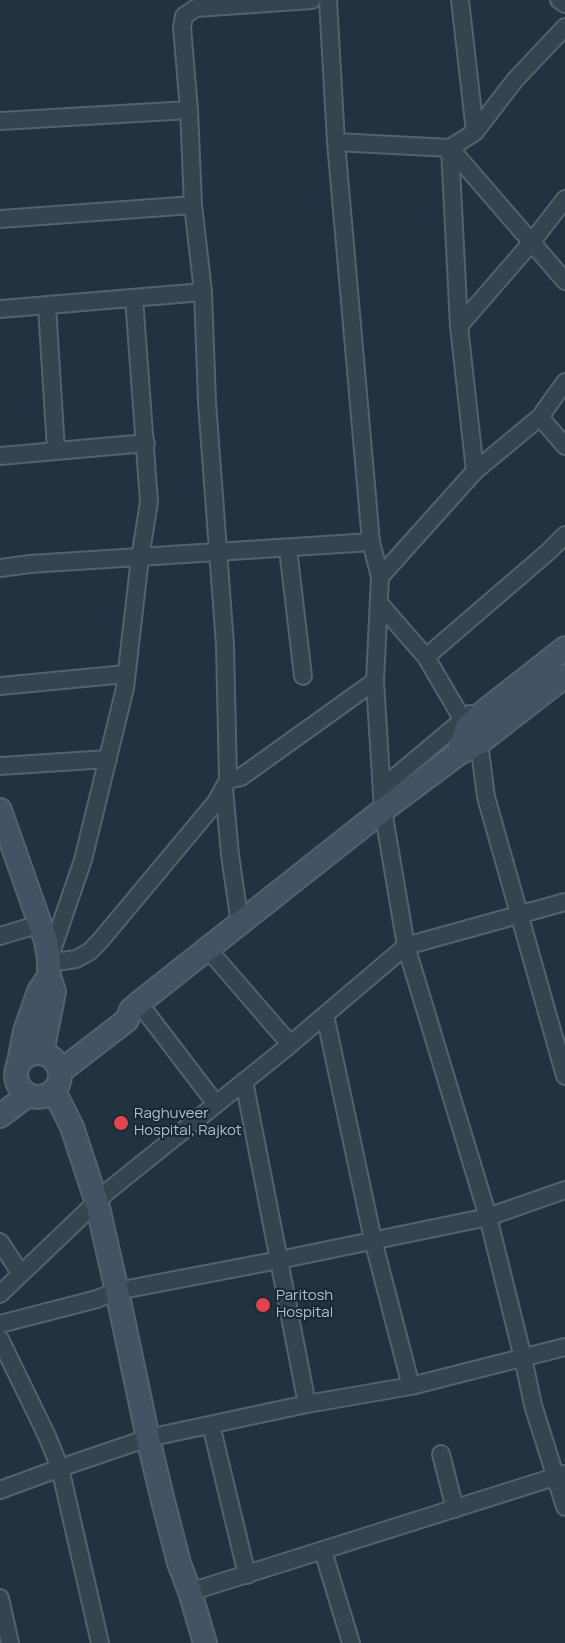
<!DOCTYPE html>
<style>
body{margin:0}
canvas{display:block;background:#223241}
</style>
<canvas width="565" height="1643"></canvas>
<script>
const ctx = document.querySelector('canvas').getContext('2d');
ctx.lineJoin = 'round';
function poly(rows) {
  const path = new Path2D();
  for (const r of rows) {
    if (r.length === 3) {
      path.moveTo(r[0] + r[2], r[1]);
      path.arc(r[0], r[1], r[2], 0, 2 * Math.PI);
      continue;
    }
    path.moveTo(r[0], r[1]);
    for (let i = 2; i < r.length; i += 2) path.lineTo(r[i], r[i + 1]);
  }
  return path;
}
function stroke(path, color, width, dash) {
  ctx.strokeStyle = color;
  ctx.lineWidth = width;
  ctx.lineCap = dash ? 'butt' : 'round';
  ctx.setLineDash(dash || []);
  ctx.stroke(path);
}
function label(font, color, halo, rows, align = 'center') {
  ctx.font = font + ' Manrope,sans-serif';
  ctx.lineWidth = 4.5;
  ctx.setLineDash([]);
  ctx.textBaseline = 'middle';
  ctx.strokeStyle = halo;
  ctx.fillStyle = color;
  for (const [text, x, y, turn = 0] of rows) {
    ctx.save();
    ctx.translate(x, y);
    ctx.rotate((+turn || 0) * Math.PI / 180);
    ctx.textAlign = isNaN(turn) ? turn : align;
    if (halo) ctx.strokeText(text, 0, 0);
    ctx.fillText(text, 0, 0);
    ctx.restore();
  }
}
const street = poly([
 [328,0,336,142,371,542,380,577,375,681,383,810,406,946,488,1217,523,1358,533,1405,565,1507],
 [559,0,565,4],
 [0,121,189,110],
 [475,132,515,80,565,27],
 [336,142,450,148,475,132,460,0],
 [450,148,459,326,475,471],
 [450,148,565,281],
 [0,219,193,205],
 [134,298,149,502,140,558,125,688,83,860,49,959,63,961,76,959,89,952,100,941,216,802,228,780,225,645,207,402,203,292,193,205,189,110,182,27,184,16,196,8,312,0],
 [47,306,56,450],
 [0,309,203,292],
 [459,326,531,243,565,199],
 [540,417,565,446],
 [0,456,146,443],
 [288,549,303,676],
 [0,568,30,564,371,542],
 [380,577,475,471,540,417,565,382],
 [379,603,426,657,467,727,479,743,486,797,565,1076],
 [426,657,548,552,565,535],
 [0,686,126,674],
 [0,766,108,759],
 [228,780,241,777,375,681],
 [224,788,230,855,240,924],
 [382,788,470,714],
 [0,936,40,924],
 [207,948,290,1044],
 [139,1003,216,1104],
 [325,1015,373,1240,411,1386],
 [244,1081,307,1404],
 [0,1242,21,1274],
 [0,1294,108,1191,286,1048,406,946,565,902],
 [0,1324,97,1299,117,1291,279,1260,488,1217,565,1190],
 [0,1339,47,1436,60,1468,100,1643],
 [211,1425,247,1575],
 [441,1454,455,1509],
 [0,1490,60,1468,148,1438,307,1404,411,1386,565,1347],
 [323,1551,351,1643],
 [190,1592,564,1474],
 [0,1598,10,1643]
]);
const secondary = poly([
 [458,754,467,727,481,714,565,648],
 [0,810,46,941,49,959,49,976,54,992,42,1053],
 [38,1075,22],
 [19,1062,25,1031,39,991,49,976],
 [61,1071,127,1020,131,1010,139,1003,383,810,458,754,479,743,565,676],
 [54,1091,72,1127,97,1203,117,1291,148,1438,163,1501,179,1563,190,1592,205,1643],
 [0,1116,28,1095]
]);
stroke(street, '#54626e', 20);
stroke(secondary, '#54626e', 26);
stroke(street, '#364450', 16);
stroke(secondary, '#445364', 22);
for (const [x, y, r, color] of [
 [121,1123,8,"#e0444e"],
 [263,1305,8,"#e0444e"]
]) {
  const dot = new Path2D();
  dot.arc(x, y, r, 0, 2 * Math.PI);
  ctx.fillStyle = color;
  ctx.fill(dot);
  stroke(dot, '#1b2936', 2);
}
label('15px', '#b2bfcb', '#1b2936', [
 ["Raghuveer",134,1114],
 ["Hospital, Rajkot",134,1131],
 ["Paritosh",276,1296],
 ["Hospital",276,1313]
], 'left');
</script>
